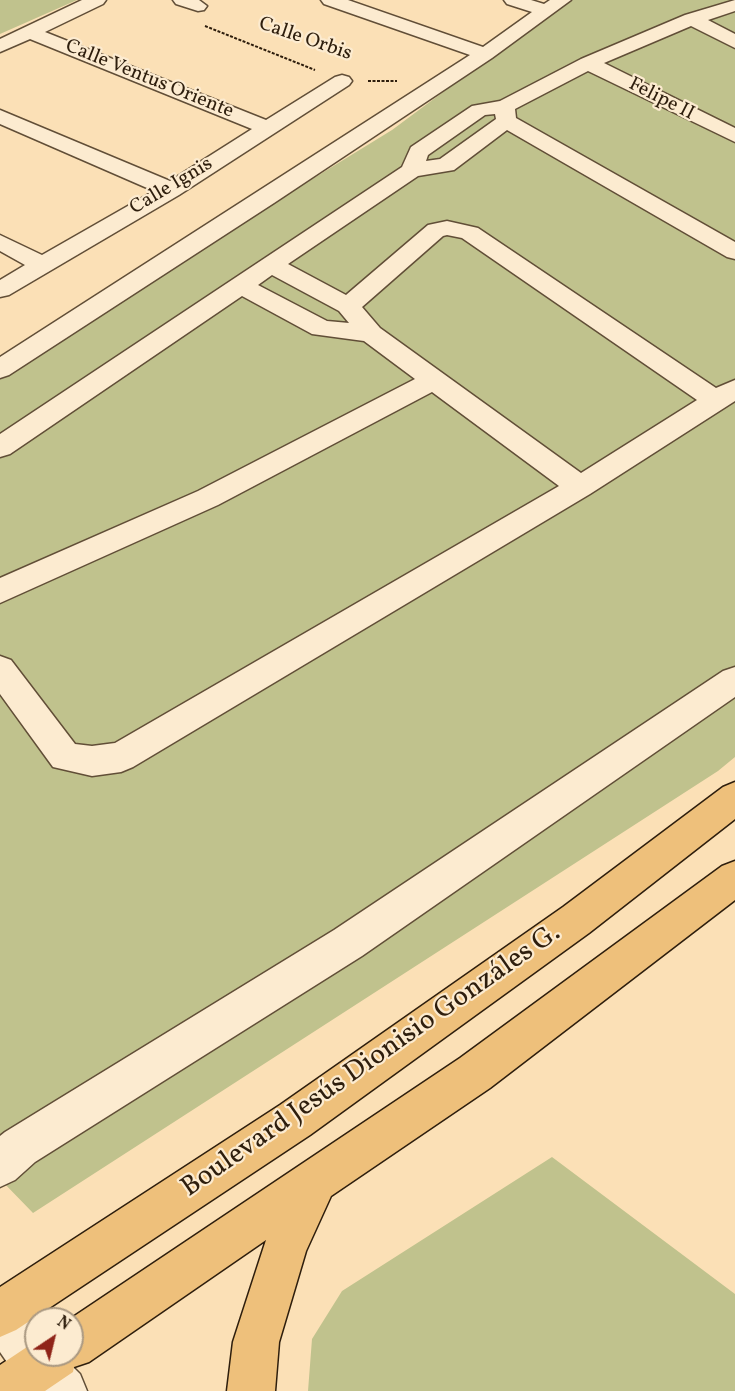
<!DOCTYPE html>
<meta charset="utf-8">
<style>
body{margin:0}
#map{position:relative;width:735px;height:1391px;overflow:hidden;background:#fbe0b6;font-family:Vollkorn,serif}
canvas{display:block}
.north{position:absolute;left:24px;top:1307px;width:60px;height:60px;box-sizing:border-box;background:#fcebd0;border:2px solid #aa9982;border-radius:50%;rotate:35deg;font-size:16px;font-weight:700;line-height:24px;text-align:center;color:#2e1e0d}
.north::after{content:'';display:block;margin:auto;width:21px;height:27px;background:#8f2418;clip-path:polygon(50% 0,100% 100%,50% 72%,0 100%)}
</style>
<div id="map">
<canvas width="735" height="1391"></canvas>
<div class="north">N</div>
</div>
<script>
const ctx = document.querySelector('canvas').getContext('2d');
ctx.lineJoin = 'round';
function fillPath(path, color) {
  ctx.fillStyle = color;
  ctx.fill(path, 'evenodd');
}
function poly(rows) {
  const path = new Path2D();
  for (const r of rows) {
    path.moveTo(r[0], r[1]);
    for (let i = 2; i < r.length; i += 2) path.lineTo(r[i], r[i + 1]);
  }
  return path;
}
function stroke(path, color, width, dash) {
  ctx.strokeStyle = color;
  ctx.lineWidth = width;
  ctx.lineCap = dash ? 'butt' : 'round';
  ctx.setLineDash(dash || []);
  ctx.stroke(path);
}
function label(font, color, halo, rows, align = 'center') {
  ctx.font = font + ' Vollkorn,serif';
  ctx.lineWidth = 4.5;
  ctx.setLineDash([]);
  ctx.textBaseline = 'middle';
  ctx.strokeStyle = halo;
  ctx.fillStyle = color;
  for (const [text, x, y, turn = 0] of rows) {
    ctx.save();
    ctx.translate(x, y);
    ctx.rotate((+turn || 0) * Math.PI / 180);
    ctx.textAlign = isNaN(turn) ? turn : align;
    if (halo) ctx.strokeText(text, 0, 0);
    ctx.fillText(text, 0, 0);
    ctx.restore();
  }
}
fillPath(poly([
 [0,0,77,0,0,34],
 [567,0,735,0,735,757,718,771,33,1213,0,1179,0,371,392,130],
 [552,1157,735,1294,735,1391,308,1391,312,1339,342,1291]
]), '#c0c28d');
const minor = poly([
 [82,0,106,0,103,4,45,32,266,120,335,77,342,75,349,77,352,81,349,85,179,195,9,295,0,297,0,280,25,265,0,251,0,235,42,255,154,191,0,124,0,110,170,181,252,129,30,39,0,52,0,39,82,0],
 [173,0,199,0,207,6,204,10,198,11,176,4,173,0],
 [321,0,348,0,483,47,532,12,507,4,504,0,531,0,544,4,550,0,571,0,492,58,274,203,9,375,0,378,0,357,470,55,324,4,321,0],
 [735,0,735,11,708,20,735,34,735,48,691,26,604,63,735,128,735,142,588,71,515,109,516,118,735,242,735,259,727,257,507,130,454,170,418,176,288,264,346,295,428,225,447,221,478,228,716,388,735,380,735,401,590,494,133,767,121,772,92,776,53,767,0,694,0,656,11,660,75,744,92,746,115,743,559,486,432,392,218,505,0,603,0,578,198,491,415,379,364,341,312,334,242,296,10,454,0,457,0,434,402,167,411,147,472,106,500,101,581,59,685,15,735,0],
 [495,114,496,119,440,159,426,161,428,155,485,115,495,114],
 [447,235,462,238,697,400,581,473,380,328,362,307,443,236,447,235],
 [272,275,339,311,349,323,327,321,258,285,272,275],
 [735,667,735,697,362,956,35,1162,15,1180,0,1187,0,1136,5,1132,334,930,723,671,735,667],
 [0,1289,16,1296,36,1323,36,1355,61,1355,80,1374,87,1391,29,1391,22,1384,0,1352,0,1289]
]);
const major = poly([
 [735,782,735,819,589,933,310,1135,16,1330,0,1337,0,1287,280,1105,563,907,723,787,735,782],
 [735,861,735,900,490,1088,331,1196,306,1251,279,1342,275,1391,227,1391,233,1342,266,1240,89,1362,74,1367,73,1372,45,1391,0,1391,0,1365,36,1341,36,1355,72,1355,72,1319,70,1319,460,1058,722,866,735,861]
]);
stroke(minor, '#614e37', 3);
stroke(major, '#2e1e0d', 3);
stroke(poly([
 [205,26,315,70],
 [368,81,397,81]
]), '#2e1e0d', 2, [3, 1.5]);
fillPath(minor, '#fcebd0');
fillPath(major, '#eec07b');
label('20px', '#2e1e0d', '#fcebd0', [
 ["Calle Orbis",305,40,19],
 ["Calle Ventus Oriente",149,80,22],
 ["Felipe II",661,100,27],
 ["Calle Ignis",172,187,-31]
]);
label('28px', '#2e1e0d', '#fcebd0', [
 ["Boulevard Jesús Dionisio Gonzáles G.",372,1062,-35]
]);
</script>
